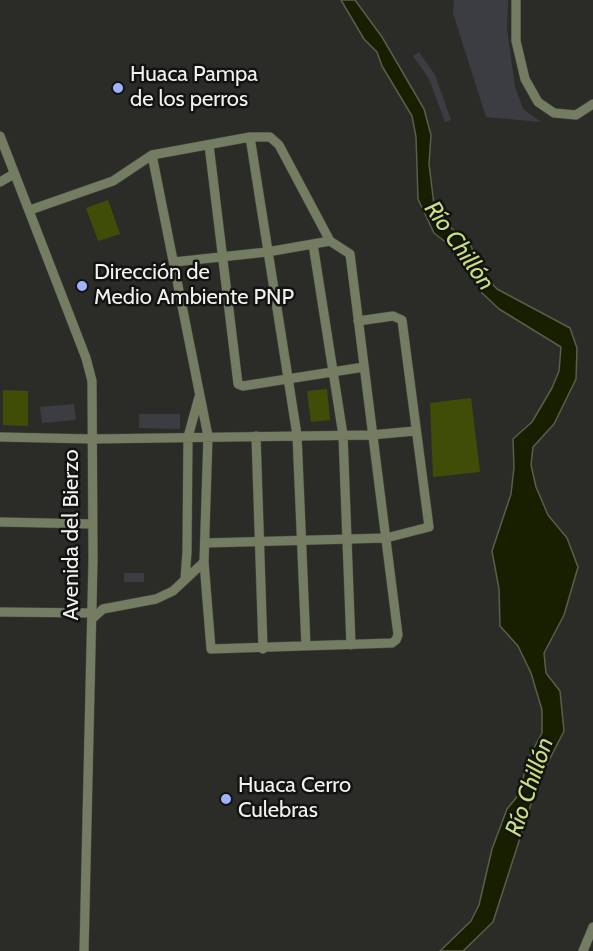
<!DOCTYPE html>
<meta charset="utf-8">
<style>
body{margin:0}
canvas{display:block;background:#2b2c28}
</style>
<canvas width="593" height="951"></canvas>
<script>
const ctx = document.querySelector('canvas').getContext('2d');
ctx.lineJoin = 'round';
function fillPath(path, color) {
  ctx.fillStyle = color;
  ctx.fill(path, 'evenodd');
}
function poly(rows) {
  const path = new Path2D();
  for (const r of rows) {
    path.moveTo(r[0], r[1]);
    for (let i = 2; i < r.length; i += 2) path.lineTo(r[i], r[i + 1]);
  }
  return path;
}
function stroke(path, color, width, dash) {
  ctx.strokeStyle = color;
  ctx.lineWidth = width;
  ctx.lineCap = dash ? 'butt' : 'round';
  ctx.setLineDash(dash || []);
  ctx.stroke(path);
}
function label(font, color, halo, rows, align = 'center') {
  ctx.font = font + ' Cabin,sans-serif';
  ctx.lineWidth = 5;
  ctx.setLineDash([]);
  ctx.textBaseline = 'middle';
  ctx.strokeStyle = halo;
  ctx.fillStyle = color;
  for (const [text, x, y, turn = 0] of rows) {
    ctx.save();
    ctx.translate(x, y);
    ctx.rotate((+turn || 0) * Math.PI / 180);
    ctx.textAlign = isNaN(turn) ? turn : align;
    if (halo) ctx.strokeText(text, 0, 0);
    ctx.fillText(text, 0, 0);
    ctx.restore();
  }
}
fillPath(poly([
 [108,200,120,234,98,241,86,208],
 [327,389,330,420,311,422,307,391],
 [3,390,28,391,28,426,3,425],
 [471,398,480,472,433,477,430,403]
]), '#404d06');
const water = poly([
 [341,0,355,0,382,37,424,109,431,135,429,164,434,205,452,229,469,241,481,272,497,289,570,328,577,348,576,379,554,424,533,447,531,465,536,487,548,515,567,538,578,567,564,615,544,653,546,673,560,691,564,731,538,782,493,922,463,951,440,951,471,921,479,905,492,849,507,809,520,793,527,761,542,733,542,710,531,673,518,646,500,626,499,589,492,551,511,494,514,467,513,439,532,422,552,388,559,371,561,347,499,309,482,293,457,251,434,233,418,199,416,137,412,116,382,66,377,52,364,39,341,0]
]);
fillPath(water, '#181f00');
stroke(water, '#595e48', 1.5);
fillPath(poly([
 [454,0,508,0,507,30,515,87,523,109,541,122,486,117,453,13],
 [419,52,435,75,451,120,445,122,429,79,413,56],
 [74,404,76,420,42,423,40,407],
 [139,414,180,414,180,429,139,428],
 [124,573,144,573,144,582,124,582]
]), '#3c3d42');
const minor = poly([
 [516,0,516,41,525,79,538,102,554,113,576,115,593,104],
 [0,136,86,358,92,381,93,560,84,951],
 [250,137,297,435,306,646],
 [209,145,238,384,243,386,364,367],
 [0,182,14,174],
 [30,210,113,181,152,155,250,137,270,137,279,145,330,241],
 [313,244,343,435,351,645],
 [174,262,267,252,330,241,350,254,398,635,396,640,392,643,211,649,204,562],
 [256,436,263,649],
 [0,437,92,439,371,435,415,431],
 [0,522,93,524],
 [206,543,386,538,429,527,402,320,393,316,358,321],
 [185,579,187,552,188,437,199,397],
 [0,612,92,613],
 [92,619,103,609,156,599,173,591,204,562,208,436,152,155],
 [583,951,593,927]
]);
stroke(minor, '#474844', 10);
stroke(minor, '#747c61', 9);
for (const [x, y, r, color] of [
 [118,88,6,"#9fb3fd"],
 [82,286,6,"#9fb3fd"],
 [226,799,6,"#9fb3fd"]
]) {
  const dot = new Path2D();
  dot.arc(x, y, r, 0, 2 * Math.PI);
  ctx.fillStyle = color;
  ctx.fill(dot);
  stroke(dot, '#131412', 2);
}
label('22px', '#f1f2ef', '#131412', [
 ["Huaca Pampa",130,75],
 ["de los perros",130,100],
 ["Dirección de",94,273],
 ["Medio Ambiente PNP",94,298],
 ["Huaca Cerro",238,786],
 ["Culebras",238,811]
], 'left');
label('22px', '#f1f2ef', '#131412', [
 ["Avenida del Bierzo",72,535,-90]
]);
label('italic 24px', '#c7df81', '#131412', [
 ["Río Chillón",459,246,55],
 ["Río Chillón",530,787,-71]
]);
</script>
